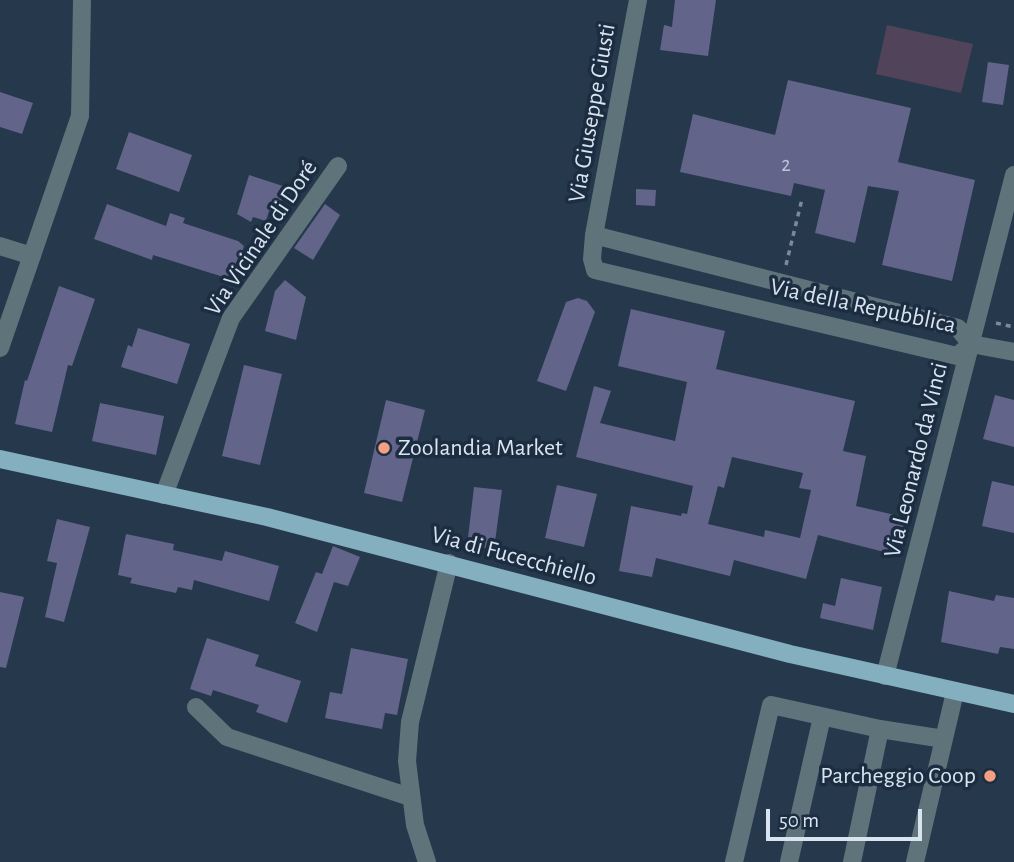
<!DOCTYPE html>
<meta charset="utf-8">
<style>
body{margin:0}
#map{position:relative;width:1014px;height:862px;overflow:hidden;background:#26384c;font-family:"Alegreya Sans",sans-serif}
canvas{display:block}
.scale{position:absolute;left:766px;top:809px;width:156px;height:32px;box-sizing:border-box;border:4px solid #d9e4f1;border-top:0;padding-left:9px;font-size:21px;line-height:24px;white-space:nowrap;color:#d9e4f1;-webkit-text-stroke:5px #1c2d41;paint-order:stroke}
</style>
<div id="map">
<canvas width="1014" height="862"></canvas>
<div class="scale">50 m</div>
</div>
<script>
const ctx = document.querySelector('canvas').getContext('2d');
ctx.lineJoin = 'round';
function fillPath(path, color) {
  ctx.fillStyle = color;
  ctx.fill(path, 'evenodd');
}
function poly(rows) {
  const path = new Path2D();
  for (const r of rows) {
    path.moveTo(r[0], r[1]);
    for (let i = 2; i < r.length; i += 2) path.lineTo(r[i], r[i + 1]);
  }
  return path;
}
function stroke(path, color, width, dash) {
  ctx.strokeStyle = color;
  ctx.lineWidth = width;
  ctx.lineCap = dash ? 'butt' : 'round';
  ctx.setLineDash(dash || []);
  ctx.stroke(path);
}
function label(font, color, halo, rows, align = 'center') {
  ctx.font = font + ' "Alegreya Sans",sans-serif';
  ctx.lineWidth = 7;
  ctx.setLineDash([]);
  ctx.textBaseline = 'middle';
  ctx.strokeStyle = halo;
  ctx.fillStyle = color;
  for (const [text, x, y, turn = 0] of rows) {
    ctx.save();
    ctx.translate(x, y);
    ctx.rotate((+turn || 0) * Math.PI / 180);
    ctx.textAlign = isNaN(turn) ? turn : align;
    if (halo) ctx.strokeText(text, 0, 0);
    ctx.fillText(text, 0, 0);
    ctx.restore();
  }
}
fillPath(poly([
 [887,25,973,44,961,93,876,74]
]), '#51445a');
fillPath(poly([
 [675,0,716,0,708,56,660,50,664,25,672,27],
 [988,62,1009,65,1003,105,982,102],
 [788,80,911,108,898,162,975,180,952,281,882,265,899,191,868,186,855,243,815,233,825,190,794,183,791,196,680,172,693,114,775,135],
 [0,92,33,103,22,134,0,127],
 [129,132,192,155,179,192,116,169],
 [249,175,286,187,277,214,269,211,266,221,253,217,251,222,237,214],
 [636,189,656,190,655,206,636,205],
 [107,204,166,226,170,213,185,218,183,223,238,241,244,246,233,280,153,255,152,260,94,239],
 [325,204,340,215,313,260,294,248],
 [285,280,306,297,296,340,265,331,275,291],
 [59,286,95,299,72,366,68,365,52,432,15,424,25,380,27,381],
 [578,298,587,301,595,312,566,391,537,381,566,302],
 [631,309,725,331,716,369,855,401,843,451,866,456,856,506,908,518,900,549,890,546,888,553,818,535,806,579,734,560,730,576,656,558,652,577,619,571,631,506,681,516,682,513,687,514,693,486,576,457,594,386,611,391,600,423,675,441,687,382,618,366],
 [732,457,803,473,799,488,811,490,800,538,765,530,764,537,708,524,718,486,724,488],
 [138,328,190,344,177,384,121,367,128,345,132,347],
 [244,365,282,374,260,465,222,456],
 [995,395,1014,400,1014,447,983,439],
 [386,400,425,410,402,502,364,493],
 [100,403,164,416,156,455,92,441],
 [992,481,1014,486,1014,533,982,526],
 [557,485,597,494,584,547,545,538],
 [474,487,502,490,494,549,467,546],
 [57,519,90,527,64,622,45,617,57,563,47,561],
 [126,534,174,544,173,550,222,561,225,551,279,566,269,601,194,580,192,590,178,587,176,593,130,583,132,578,118,575],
 [333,546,360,557,348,586,334,582,317,632,295,623,316,572,322,574],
 [841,578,882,587,873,630,820,618,823,603,835,606],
 [949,591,994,601,996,595,1014,598,1014,649,1000,647,998,654,941,642],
 [0,592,24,597,6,668,0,667],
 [207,638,259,655,255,666,301,681,287,723,256,712,259,705,213,690,211,696,190,689],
 [351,648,408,659,397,715,385,713,382,729,325,718,330,692,342,694]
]), '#62648a');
stroke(poly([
 [786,265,802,199],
 [996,323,1014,327]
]), '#7b8a9b', 3.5, [5, 5]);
stroke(poly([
 [638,0,594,235,592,259,595,270,957,356,971,344],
 [594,235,958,328,971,344],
 [0,246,32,256],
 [971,344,1014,352],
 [0,348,80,116,82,0],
 [164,495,231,318,338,166],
 [885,676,1014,175],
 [196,707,227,737,410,797],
 [427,862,415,825,407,761,410,722,449,563],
 [734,862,771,705,880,729,944,739],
 [789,862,822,717],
 [852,862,880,729],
 [915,862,955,692]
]), '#5f737b', 18);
stroke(poly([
 [0,459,267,517,790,654,1014,704]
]), '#84afbf', 18);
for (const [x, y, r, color] of [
 [384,448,7,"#f39f82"],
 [990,776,7,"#f39f82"]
]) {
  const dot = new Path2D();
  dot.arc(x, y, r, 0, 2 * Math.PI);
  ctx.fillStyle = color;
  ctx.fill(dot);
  stroke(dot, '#1c2d41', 2.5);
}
label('21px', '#bbc4d7', null, [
 ["2",786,165]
]);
label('24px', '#d9e4f1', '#1c2d41', [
 ["Via Giuseppe Giusti",592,113,-80],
 ["Via Vicinale di Doré",261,238,-56],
 ["Via della Repubblica",863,306,12],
 ["Via Leonardo da Vinci",916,460,-76],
 ["Via di Fucecchiello",514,556,15]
]);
label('24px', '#d9e4f1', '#1c2d41', [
 ["Zoolandia Market",398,448],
 ["Parcheggio Coop",976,776,"right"]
], 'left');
</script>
